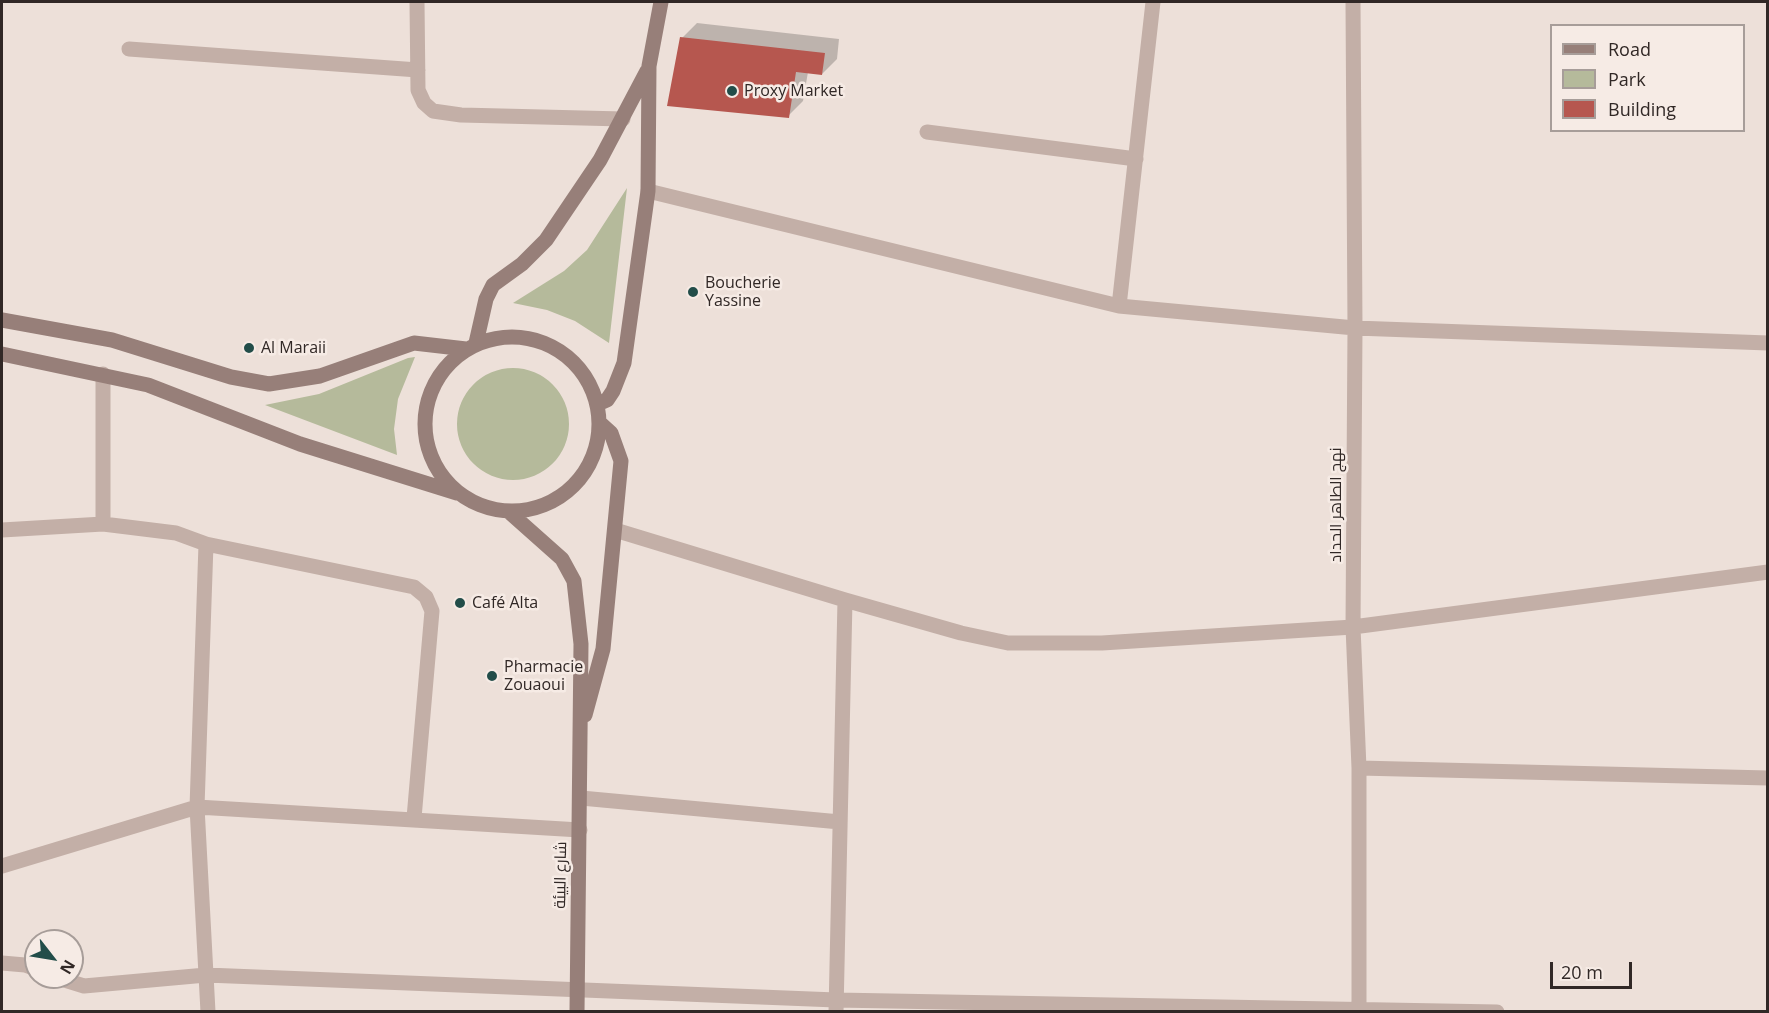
<!DOCTYPE html>
<meta charset="utf-8">
<style>
body{margin:0}
#map{position:relative;width:1769px;height:1013px;overflow:hidden;background:#ede0d9;font-family:"Open Sans",sans-serif}
canvas{display:block}
.frame{position:absolute;inset:0;border:3px solid #312826;pointer-events:none}
.legend{position:absolute;left:1550px;top:24px;width:195px;height:108px;box-sizing:border-box;background:#f6ebe5;border:2px solid #a79d99;margin:0;padding:8px 10px;list-style:none;font-size:18px;color:#312826}
.legend li{display:flex;align-items:center;gap:12px;height:30px}
.legend b{width:30px;border:2px solid #a79d99}
.north{position:absolute;left:24px;top:929px;width:60px;height:60px;box-sizing:border-box;background:#f6ebe5;border:2px solid #a79d99;border-radius:50%;rotate:121deg;font-size:16px;font-weight:700;line-height:24px;text-align:center;color:#312826}
.north::after{content:'';display:block;margin:auto;width:21px;height:27px;background:#224d49;clip-path:polygon(50% 0,100% 100%,50% 72%,0 100%)}
.scale{position:absolute;left:1550px;top:962px;width:82px;height:27px;box-sizing:border-box;border:3px solid #312826;border-top:0;padding-left:8px;font-size:18px;line-height:21px;white-space:nowrap;color:#312826;-webkit-text-stroke:4px #f6ebe5;paint-order:stroke}
</style>
<div id="map">
<canvas width="1769" height="1013"></canvas>
<div class="frame"></div>
<ul class="legend">
<li><b style="height:8px;background:#977f79"></b>Road</li>
<li><b style="height:16px;background:#b5ba9b"></b>Park</li>
<li><b style="height:16px;background:#b6574f"></b>Building</li>
</ul>
<div class="north">N</div>
<div class="scale">20 m</div>
</div>
<script>
const ctx = document.querySelector('canvas').getContext('2d');
ctx.lineJoin = 'round';
function fillPath(path, color) {
  ctx.fillStyle = color;
  ctx.fill(path, 'evenodd');
}
function poly(rows) {
  const path = new Path2D();
  for (const r of rows) {
    if (r.length === 3) {
      path.moveTo(r[0] + r[2], r[1]);
      path.arc(r[0], r[1], r[2], 0, 2 * Math.PI);
      continue;
    }
    path.moveTo(r[0], r[1]);
    for (let i = 2; i < r.length; i += 2) path.lineTo(r[i], r[i + 1]);
  }
  return path;
}
function stroke(path, color, width, dash) {
  ctx.strokeStyle = color;
  ctx.lineWidth = width;
  ctx.lineCap = dash ? 'butt' : 'round';
  ctx.setLineDash(dash || []);
  ctx.stroke(path);
}
function label(font, color, halo, rows, align = 'center') {
  ctx.font = font + ' "Open Sans",Cairo,sans-serif';
  ctx.lineWidth = 5;
  ctx.setLineDash([]);
  ctx.textBaseline = 'middle';
  ctx.strokeStyle = halo;
  ctx.fillStyle = color;
  for (const [text, x, y, turn = 0] of rows) {
    ctx.save();
    ctx.translate(x, y);
    ctx.rotate((+turn || 0) * Math.PI / 180);
    ctx.textAlign = isNaN(turn) ? turn : align;
    if (halo) ctx.strokeText(text, 0, 0);
    ctx.fillText(text, 0, 0);
    ctx.restore();
  }
}
fillPath(poly([
 [627,188,609,343,575,321,547,310,513,303,564,271,587,250],
 [415,357,398,399,394,429,397,455,265,405,319,394,408,358],
 [513,424,56]
]), '#b5ba9b');
fillPath(poly([
 [697,23,839,39,837,59,822,74,808,72,803,101,788,116,682,38]
]), '#0003');
fillPath(poly([
 [680,37,825,53,822,75,796,72,789,118,667,106]
]), '#b6574f');
stroke(poly([
 [417,2,418,90,424,103,433,111,461,115,623,119],
 [1353,2,1355,328,1353,627,1359,768,1359,1008],
 [129,49,418,70],
 [927,132,1136,159],
 [648,191,1119,306,1355,328,1768,343],
 [1119,306,1153,2],
 [103,524,176,533,206,544,414,587,426,597,432,611,414,818],
 [2,530,103,524,103,374],
 [615,530,845,600,961,633,1008,643,1102,643,1353,627,1768,572],
 [206,544,197,807,580,830],
 [1359,768,1768,778],
 [581,798,840,822],
 [2,866,197,807,208,1012],
 [2,963,25,965,36,969],
 [55,977,84,986,206,975,836,1000,1497,1012],
 [836,1012,845,600]
]), '#c3afa7', 15);
stroke(poly([
 [2,320,112,340,231,377,269,384,320,376,414,343,466,349],
 [512,424,87],
 [476,343,486,299,493,285,522,264,546,240,600,160,647,71],
 [2,354,148,385,300,444,457,493],
 [598,404,607,400,613,391,624,363,648,191,649,66,661,2],
 [508,511,562,559,574,581,581,644,577,1012],
 [585,715,603,649,621,461,611,433,600,423]
]), '#977f79', 15);
for (const [x, y, r, color] of [
 [732,91,6,"#224d49"],
 [693,292,6,"#224d49"],
 [249,348,6,"#224d49"],
 [460,603,6,"#224d49"],
 [492,676,6,"#224d49"]
]) {
  const dot = new Path2D();
  dot.arc(x, y, r, 0, 2 * Math.PI);
  ctx.fillStyle = color;
  ctx.fill(dot);
  stroke(dot, '#f6ebe5', 2);
}
label('16px', '#312826', '#f6ebe5', [
 ["Proxy Market",744,91],
 ["Boucherie",705,283],
 ["Yassine",705,301],
 ["Al Maraii",261,348],
 ["Café Alta",472,603],
 ["Pharmacie",504,667],
 ["Zouaoui",504,685]
], 'left');
label('16px', '#312826', '#f6ebe5', [
 ["نهج الطاهر الحداد",1336,505,-90],
 ["شارع البيئة",561,875,-89]
]);
</script>
